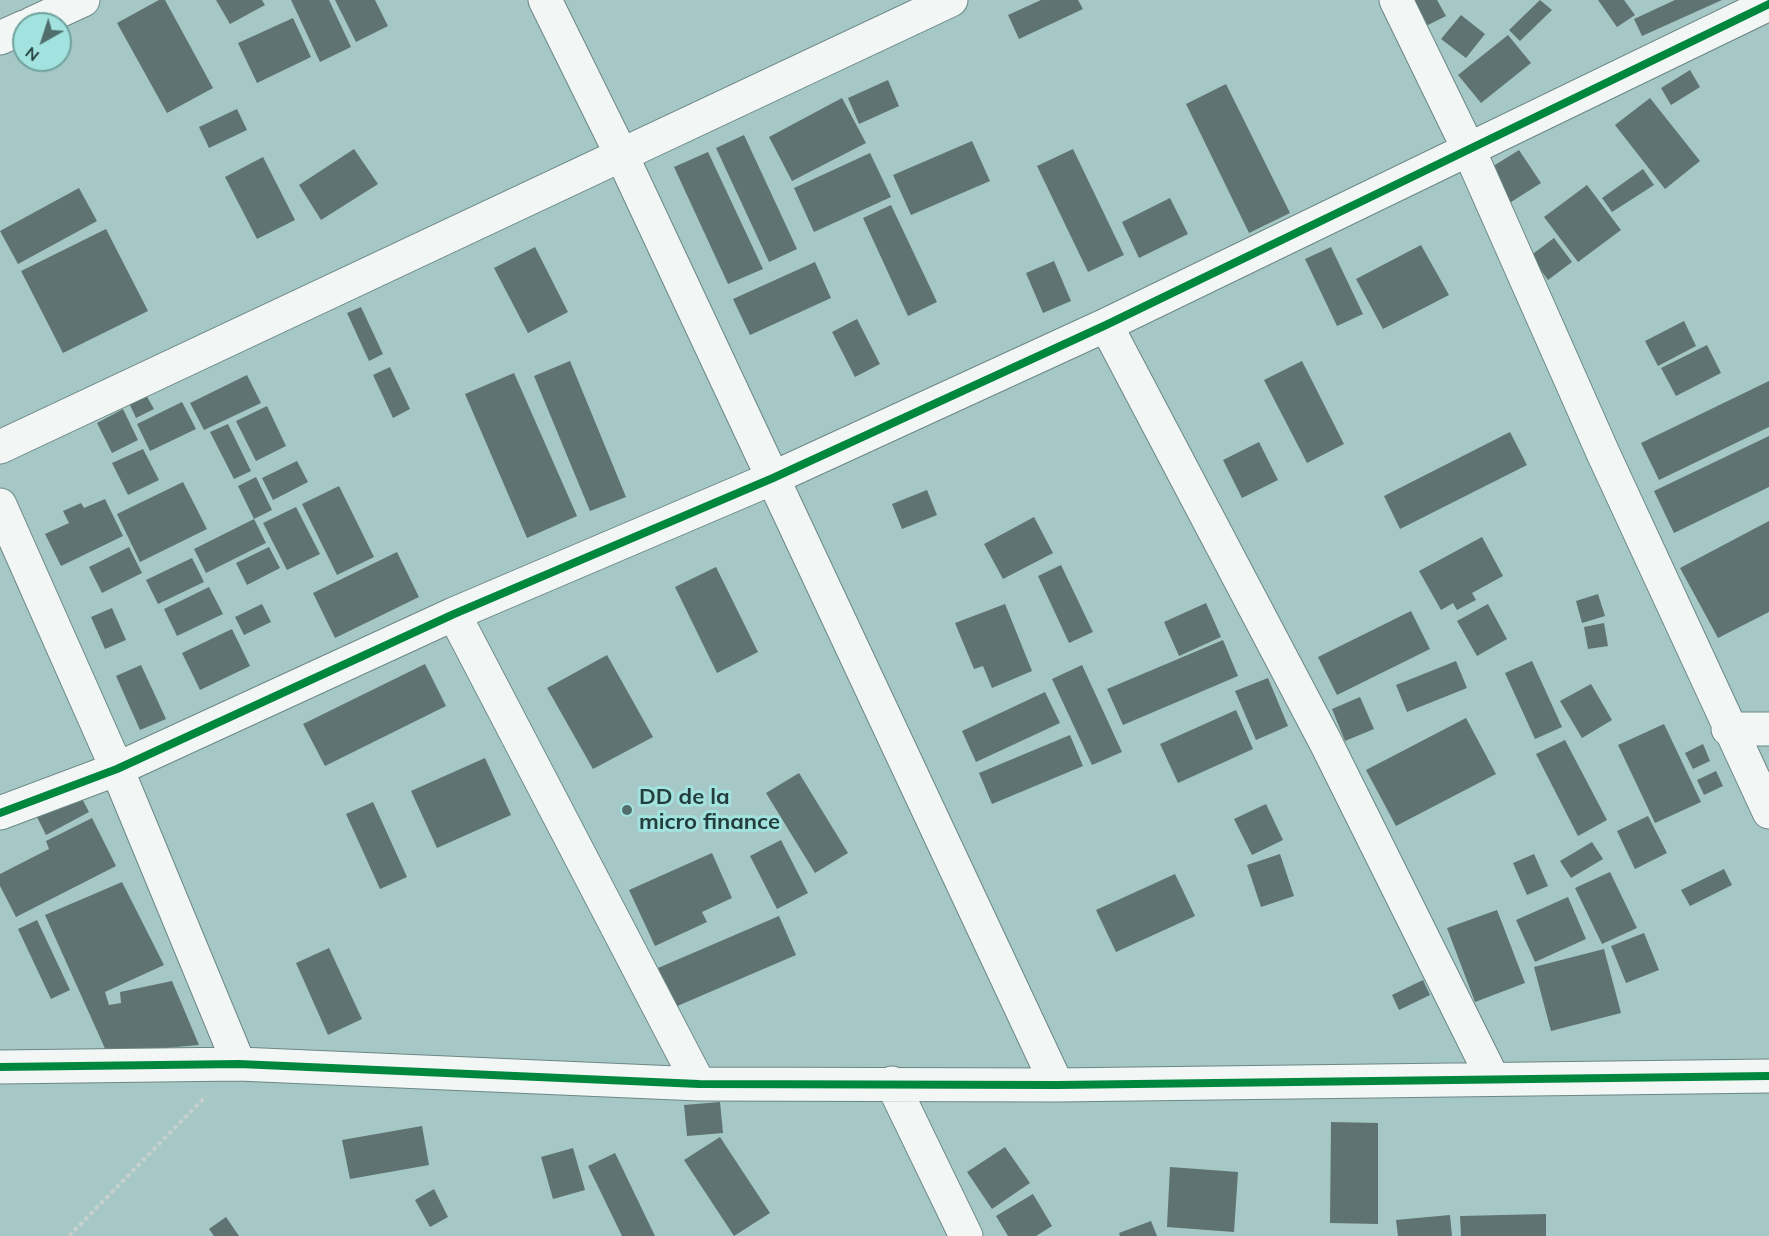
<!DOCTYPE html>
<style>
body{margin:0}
#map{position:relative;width:1769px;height:1236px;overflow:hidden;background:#a5c7c5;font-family:Mulish,sans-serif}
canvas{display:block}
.north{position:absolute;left:12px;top:12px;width:60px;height:60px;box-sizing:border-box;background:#a2e3df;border:2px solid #70a19e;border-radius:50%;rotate:219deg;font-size:16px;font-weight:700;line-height:24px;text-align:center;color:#243e3d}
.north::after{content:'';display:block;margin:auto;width:21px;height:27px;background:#516e6d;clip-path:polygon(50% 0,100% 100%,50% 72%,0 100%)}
</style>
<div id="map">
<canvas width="1769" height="1236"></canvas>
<div class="north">N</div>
</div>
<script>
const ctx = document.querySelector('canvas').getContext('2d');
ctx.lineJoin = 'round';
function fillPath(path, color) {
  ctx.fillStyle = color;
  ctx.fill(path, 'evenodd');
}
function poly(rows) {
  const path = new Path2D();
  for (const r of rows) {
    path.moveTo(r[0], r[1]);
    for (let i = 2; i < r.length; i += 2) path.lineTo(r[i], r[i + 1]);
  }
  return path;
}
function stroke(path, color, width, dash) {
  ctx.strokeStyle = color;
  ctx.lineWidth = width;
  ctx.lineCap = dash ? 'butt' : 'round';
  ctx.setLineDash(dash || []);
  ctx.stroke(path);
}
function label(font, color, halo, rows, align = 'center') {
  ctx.font = font + ' Mulish,sans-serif';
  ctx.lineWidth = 6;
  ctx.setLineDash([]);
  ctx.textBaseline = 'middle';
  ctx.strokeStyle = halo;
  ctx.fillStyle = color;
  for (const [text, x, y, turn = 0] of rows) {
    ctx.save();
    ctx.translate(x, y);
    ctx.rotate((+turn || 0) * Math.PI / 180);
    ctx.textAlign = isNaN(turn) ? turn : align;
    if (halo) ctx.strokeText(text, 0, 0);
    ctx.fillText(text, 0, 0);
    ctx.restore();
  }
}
fillPath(poly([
 [159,0,165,0,213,88,167,113,117,23],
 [216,0,262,0,265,5,230,24],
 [291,0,329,0,351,47,320,62],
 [335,0,375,0,388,26,356,42],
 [1041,0,1078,0,1083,9,1019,39,1008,15],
 [1414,0,1437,0,1446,16,1426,26],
 [1540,0,1552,10,1520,41,1509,30],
 [1598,0,1624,0,1635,15,1617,27],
 [1675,0,1722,0,1642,36,1634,19],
 [1461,15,1485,34,1466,58,1441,39],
 [293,18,311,57,257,83,238,43],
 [1508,35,1531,63,1481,103,1458,75],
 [1690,70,1700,87,1671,105,1661,88],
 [888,80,899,106,859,124,848,98],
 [1226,84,1290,213,1249,233,1186,104],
 [842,98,866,143,792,181,769,137],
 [1650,98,1700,161,1665,189,1615,125],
 [237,109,247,130,209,148,199,127],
 [744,135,797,249,769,262,716,148],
 [972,141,990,181,911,215,893,175],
 [354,149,378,184,321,220,299,185],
 [1073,149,1124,255,1088,272,1037,166],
 [1519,150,1541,183,1508,204,1487,170],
 [708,152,763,269,728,284,674,167],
 [870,153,891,197,814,232,794,188],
 [263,157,295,220,257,239,225,177],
 [1643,169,1654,185,1612,212,1602,198],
 [1587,185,1621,230,1578,262,1544,217],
 [79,188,97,221,18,264,0,231],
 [1170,198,1188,234,1139,258,1122,222],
 [891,205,937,302,908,316,863,218],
 [106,229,148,311,63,353,21,271],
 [1554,238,1572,262,1548,280,1530,256],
 [1421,245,1449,295,1383,329,1356,279],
 [535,247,568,312,528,333,494,268],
 [1331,247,1363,314,1337,326,1305,259],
 [1054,261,1071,301,1043,313,1026,273],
 [815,262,831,298,750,335,733,299],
 [361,307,383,354,369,361,347,313],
 [857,319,880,364,855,377,832,332],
 [1684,321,1696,346,1658,366,1645,341],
 [1707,345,1721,373,1676,396,1661,368],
 [570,361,626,497,590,511,534,376],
 [1302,361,1344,444,1307,463,1264,380],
 [390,367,410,409,393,418,373,375],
 [514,373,577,516,527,538,465,394],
 [247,375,261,403,204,430,190,403],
 [1769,381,1769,427,1659,480,1641,443],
 [146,395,154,409,136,418,129,403],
 [182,402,196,429,150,451,137,424],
 [267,406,286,446,256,461,236,421],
 [123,409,138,440,112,453,97,423],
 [228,424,251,471,234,479,210,432],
 [1510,432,1527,465,1400,529,1384,496],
 [1769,436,1769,487,1674,533,1654,491],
 [1259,442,1278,480,1242,498,1223,460],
 [143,449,159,480,128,495,112,463],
 [297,461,308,482,273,500,262,478],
 [256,477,272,510,254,519,238,486],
 [183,482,207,529,140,562,117,514],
 [339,486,374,557,337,575,302,504],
 [927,490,937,515,902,529,892,504],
 [105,499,123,536,61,566,45,534,69,523,63,511,81,503,84,508],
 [296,507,320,554,287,570,263,523],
 [1034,517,1053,553,1003,579,984,544],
 [254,519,266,543,206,573,194,549],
 [1769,521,1769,612,1718,638,1680,568],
 [1482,537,1503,576,1472,593,1476,600,1457,610,1453,603,1441,610,1419,571],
 [129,547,142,573,102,593,89,567],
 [269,547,280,568,247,585,236,563],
 [397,552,419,597,335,638,313,593],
 [192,558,204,582,158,604,146,580],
 [1061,565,1093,632,1069,643,1038,576],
 [716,567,758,652,717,673,675,587],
 [209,587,223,614,177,636,164,609],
 [1598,594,1605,616,1582,623,1576,601],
 [1206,603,1221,637,1179,656,1164,622],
 [262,604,271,622,244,635,235,617],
 [1005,604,1032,671,992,688,983,666,974,669,955,623],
 [1488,604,1507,639,1477,656,1457,621],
 [112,608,126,640,105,649,91,617],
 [1411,611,1430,649,1337,695,1318,657],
 [1604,623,1608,646,1588,649,1584,627],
 [232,629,250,666,200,690,182,653],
 [1223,640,1238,676,1123,725,1107,689],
 [607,655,653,737,593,769,547,688],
 [1456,661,1467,688,1407,712,1396,685],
 [1532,661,1562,727,1535,739,1505,673],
 [425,664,446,706,325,766,303,724],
 [141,665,166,719,140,730,116,676],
 [1082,665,1122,752,1092,765,1052,679],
 [1268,678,1288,726,1256,740,1235,691],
 [1591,684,1612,720,1582,738,1560,701],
 [1045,692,1060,723,976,762,962,731],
 [1360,697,1374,729,1345,741,1332,709],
 [1236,710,1253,749,1178,783,1160,744],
 [1466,718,1496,774,1396,826,1366,770],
 [1664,724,1701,802,1655,823,1618,745],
 [1070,735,1083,766,992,804,979,773],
 [1565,740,1607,820,1578,836,1536,754],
 [1703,744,1710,761,1693,769,1685,753],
 [485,758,511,815,437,848,411,791],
 [1716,771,1723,786,1704,795,1697,780],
 [799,773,848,853,815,873,766,793],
 [77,789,89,812,46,835,34,811],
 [373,802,407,877,380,889,346,814],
 [1266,804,1283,840,1252,855,1234,819],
 [1648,816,1667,853,1635,869,1617,831],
 [92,818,116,866,16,917,0,886,0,874,49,849,46,841],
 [781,840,808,893,777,909,750,856],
 [1592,842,1603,859,1571,878,1560,861],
 [712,853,732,898,702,912,707,922,655,946,629,890],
 [1280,854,1294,896,1261,907,1247,865],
 [1534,854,1548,886,1527,895,1513,863],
 [1724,869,1732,885,1690,906,1681,890],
 [1610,872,1637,928,1602,944,1575,888],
 [1175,874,1195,916,1116,952,1096,910],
 [122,882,164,965,105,992,109,1005,121,1003,120,992,172,981,199,1045,107,1053,45,915],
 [1568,897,1586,939,1535,962,1516,920],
 [1497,910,1525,983,1475,1002,1447,928],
 [779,916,796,955,675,1007,658,968],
 [37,920,70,990,51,999,18,929],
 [1644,933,1659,970,1626,983,1611,946],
 [329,948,362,1019,328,1035,296,963],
 [1604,949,1621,1013,1551,1031,1534,967],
 [1423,980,1430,995,1399,1010,1392,995],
 [720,1102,723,1133,687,1136,684,1105],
 [1331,1122,1378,1123,1378,1224,1330,1223],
 [422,1126,429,1165,350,1179,342,1140],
 [720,1137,770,1213,734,1236,684,1160],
 [1005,1147,1030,1183,992,1209,967,1172],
 [573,1148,585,1190,553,1199,541,1157],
 [615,1153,655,1236,622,1236,588,1166],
 [1170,1167,1238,1172,1234,1232,1167,1227],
 [434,1189,448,1217,430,1227,415,1200],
 [1033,1194,1052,1226,1036,1236,1008,1236,996,1216],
 [1546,1214,1546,1236,1461,1236,1460,1216],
 [1450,1215,1452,1236,1398,1236,1396,1220],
 [226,1217,239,1236,214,1236,209,1229],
 [1151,1221,1157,1236,1120,1236,1119,1233]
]), '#5f7372');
const minor = poly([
 [545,0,622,156,1057,1085],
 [1396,0,1468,148,1603,453,1769,812],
 [31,24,83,0],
 [0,38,24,27],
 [1106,325,1325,741,1493,1079],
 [0,447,951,0],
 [0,505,117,769,239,1064],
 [454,614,699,1084],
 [1728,729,1769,729],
 [0,813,117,769,454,614,773,478,1106,325,1769,4],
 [0,1067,239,1064,699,1084,1057,1085,1769,1076],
 [892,1083,966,1236]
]);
stroke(minor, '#6b8785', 35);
stroke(poly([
 [69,1236,206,1096]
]), '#c5d0cf', 4, [4.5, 3]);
stroke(minor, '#f2f7f6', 33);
stroke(poly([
 [0,813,117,769,454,614,773,478,1106,325,1769,4],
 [0,1067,239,1064,699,1084,1057,1085,1769,1076]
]), '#00873e', 8);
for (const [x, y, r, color] of [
 [627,810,6,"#516e6d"]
]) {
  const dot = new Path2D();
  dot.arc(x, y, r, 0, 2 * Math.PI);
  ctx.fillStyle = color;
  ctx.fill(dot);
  stroke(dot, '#a2e3df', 2);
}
label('bold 22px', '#243e3d', '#a2e3df', [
 ["DD de la",639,797],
 ["micro finance",639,822]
], 'left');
</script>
